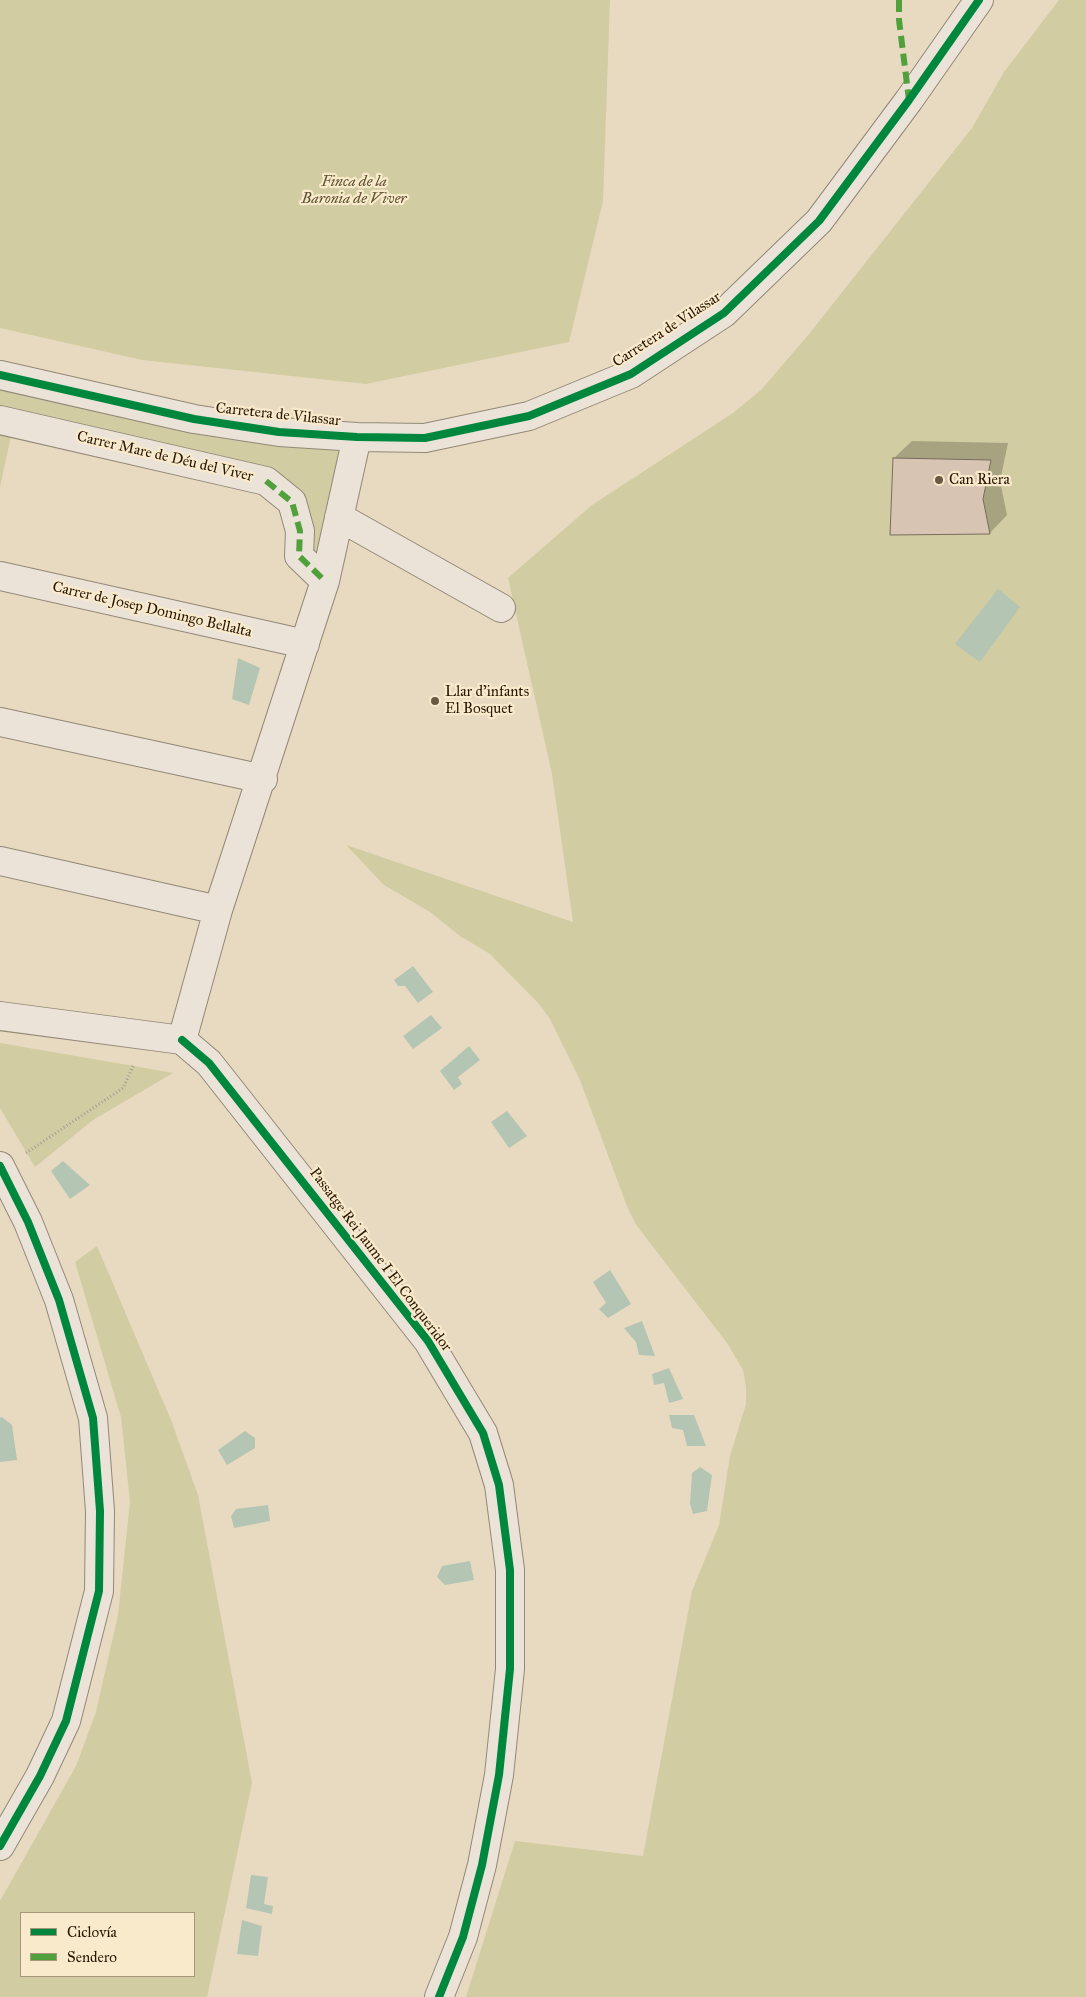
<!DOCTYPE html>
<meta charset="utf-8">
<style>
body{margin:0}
#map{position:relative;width:1086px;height:1997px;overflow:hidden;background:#e8dac0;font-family:"IM FELL Great Primer",serif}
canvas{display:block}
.legend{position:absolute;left:20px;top:1912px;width:175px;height:65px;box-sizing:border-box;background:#faeacc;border:1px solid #a5957b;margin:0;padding:6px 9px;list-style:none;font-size:15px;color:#261501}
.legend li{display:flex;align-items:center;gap:10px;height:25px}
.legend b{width:25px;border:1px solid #a5957b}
</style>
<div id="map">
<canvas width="1086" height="1997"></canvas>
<ul class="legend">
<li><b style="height:6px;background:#00873e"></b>Ciclovía</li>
<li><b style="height:6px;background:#50a03c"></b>Sendero</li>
</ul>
</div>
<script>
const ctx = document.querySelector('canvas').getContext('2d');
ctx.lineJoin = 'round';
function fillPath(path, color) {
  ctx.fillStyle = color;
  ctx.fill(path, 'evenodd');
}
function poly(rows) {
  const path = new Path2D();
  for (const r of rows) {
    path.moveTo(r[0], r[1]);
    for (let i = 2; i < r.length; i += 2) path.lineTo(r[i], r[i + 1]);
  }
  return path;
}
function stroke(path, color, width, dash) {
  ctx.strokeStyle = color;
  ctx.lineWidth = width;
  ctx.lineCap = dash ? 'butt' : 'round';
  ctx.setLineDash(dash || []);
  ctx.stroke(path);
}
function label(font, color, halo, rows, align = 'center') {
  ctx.font = font + ' "IM FELL Great Primer",serif';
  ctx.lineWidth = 4.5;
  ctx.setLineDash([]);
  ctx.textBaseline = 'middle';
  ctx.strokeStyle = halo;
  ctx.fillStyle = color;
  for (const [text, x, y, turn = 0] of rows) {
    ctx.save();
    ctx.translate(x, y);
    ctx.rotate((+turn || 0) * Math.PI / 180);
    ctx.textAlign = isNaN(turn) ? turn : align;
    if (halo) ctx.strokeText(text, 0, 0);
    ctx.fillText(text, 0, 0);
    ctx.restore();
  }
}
fillPath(poly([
 [0,0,610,0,603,201,569,342,366,384,142,360,0,328],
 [1059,0,1086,0,1086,1997,466,1997,515,1841,643,1856,692,1591,719,1525,730,1456,746,1404,746,1387,743,1370,727,1343,637,1226,628,1209,580,1080,550,1019,539,1004,490,954,460,936,430,912,384,885,346,845,573,922,552,774,508,578,592,505,733,413,762,389,809,334,972,128,1004,72],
 [0,380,351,442,325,581,292,502,0,420],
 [0,435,11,436,0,487],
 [0,1043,134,1066,173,1073,93,1120,35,1167,0,1108],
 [97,1246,171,1420,198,1495,252,1783,207,1997,0,1997,0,1901,76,1766,96,1712,118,1615,130,1502,121,1417,75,1262],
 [21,1913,194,1913,194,1976,21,1976]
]), '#d1cca2');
fillPath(poly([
 [998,589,1020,607,980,662,955,644],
 [238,658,260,668,249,705,232,699],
 [413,966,433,992,418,1003,405,986,398,986,394,980],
 [431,1015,442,1028,413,1049,403,1036],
 [469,1046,480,1060,458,1077,462,1084,454,1090,440,1071],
 [507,1111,527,1136,509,1148,491,1122],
 [63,1161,90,1185,70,1199,51,1171],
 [610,1270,631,1304,608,1318,599,1309,606,1303,593,1282],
 [642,1321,655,1356,639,1355,636,1342,624,1328],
 [669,1368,683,1399,669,1403,664,1383,654,1385,652,1374],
 [669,1415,694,1415,706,1446,687,1446,683,1430,672,1428],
 [2,1417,12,1425,17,1460,0,1462,0,1418],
 [245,1431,255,1438,255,1448,227,1465,218,1450],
 [700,1467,712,1475,707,1511,693,1514,690,1504,692,1473],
 [268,1505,270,1521,234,1528,231,1516,236,1509],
 [470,1561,474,1580,445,1585,437,1577,442,1566],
 [251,1875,268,1877,264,1904,273,1906,272,1914,246,1908],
 [242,1920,262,1926,258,1956,237,1954]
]), '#b4c5b3');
fillPath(poly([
 [912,441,1008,443,1000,481,1007,515,990,533,891,534,894,458]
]), '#0003');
const building = poly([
 [893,458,991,460,983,499,990,534,890,535,893,458]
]);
fillPath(building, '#d8c4b2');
stroke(building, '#776d5e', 1);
const minor = poly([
 [0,375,194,419,279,432,357,437,425,438,529,416,631,374,724,313,819,221,909,100,979,0],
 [0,420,266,481,292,502,300,531,299,556,325,581],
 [339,517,501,608],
 [0,576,305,644],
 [0,722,263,779],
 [0,861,218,910],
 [0,1016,182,1040],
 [182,1040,209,1063,428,1341,483,1433,499,1485,510,1570,510,1669,499,1775,482,1865,463,1937,439,1997],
 [182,1040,218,910,325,581,357,437],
 [0,1166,28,1222,59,1300,93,1418,100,1511,99,1591,66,1721,40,1776,0,1846]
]);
stroke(minor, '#928877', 30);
stroke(poly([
 [26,1153,123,1088,134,1064]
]), '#a39d91', 3, [1, 2.5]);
stroke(minor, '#ebe3d7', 28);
stroke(poly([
 [899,0,899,20,909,100],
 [266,481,292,502,300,531,299,556,325,581]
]), '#50a03c', 6, [12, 6]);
stroke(poly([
 [0,375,194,419,279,432,357,437,425,438,529,416,631,374,724,313,819,221,909,100,979,0],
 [182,1040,209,1063,428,1341,483,1433,499,1485,510,1570,510,1669,499,1775,482,1865,463,1937,439,1997],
 [0,1166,28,1222,59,1300,93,1418,100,1511,99,1591,66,1721,40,1776,0,1846]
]), '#00873e', 8);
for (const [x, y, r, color] of [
 [939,480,5,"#6a5a44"],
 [435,701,5,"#6a5a44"]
]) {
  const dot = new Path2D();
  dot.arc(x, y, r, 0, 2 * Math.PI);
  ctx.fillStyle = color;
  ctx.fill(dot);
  stroke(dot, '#faeacc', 2);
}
label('italic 15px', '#5c5131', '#faeacc', [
 ["Finca de la",354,182],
 ["Baronia de Viver",354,199]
]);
label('15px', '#261501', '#faeacc', [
 ["Carretera de Vilassar",667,330,-33],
 ["Carretera de Vilassar",278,415,6],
 ["Carrer Mare de Déu del Viver",165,457,13],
 ["Carrer de Josep Domingo Bellalta",152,610,13],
 ["Passatge Rei Jaume I El Conqueridor",380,1260,53]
]);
label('15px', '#261501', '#faeacc', [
 ["Can Riera",949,480],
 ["Llar d'infants",445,692],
 ["El Bosquet",445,709]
], 'left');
</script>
